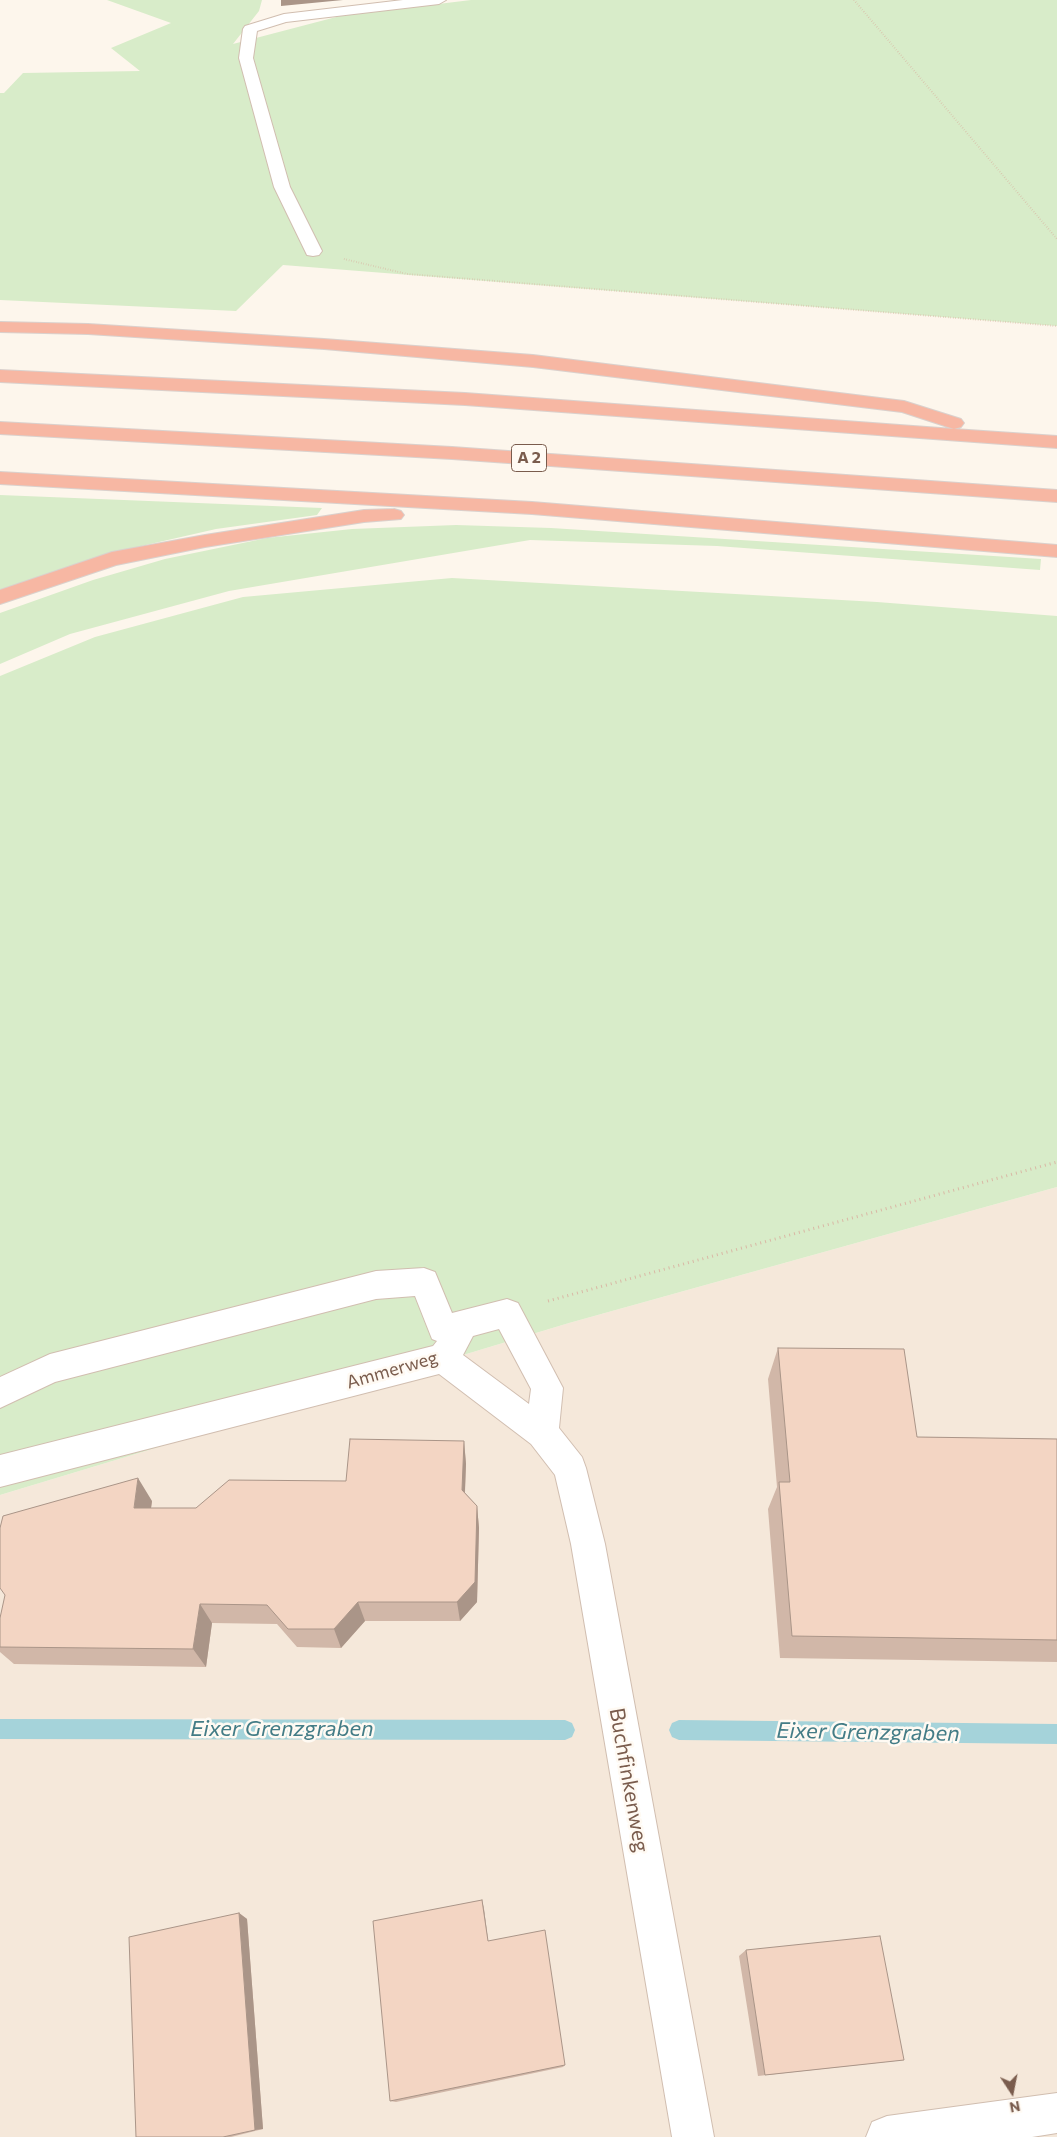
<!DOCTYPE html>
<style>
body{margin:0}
#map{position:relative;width:1057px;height:2137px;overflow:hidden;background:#fdf6ec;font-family:Commissioner,sans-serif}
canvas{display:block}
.north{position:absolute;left:987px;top:2067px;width:50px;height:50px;-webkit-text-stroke:4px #fffaf3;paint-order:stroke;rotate:169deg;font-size:14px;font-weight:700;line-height:20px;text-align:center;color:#7a5c4d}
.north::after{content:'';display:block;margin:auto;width:18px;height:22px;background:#7a5c4d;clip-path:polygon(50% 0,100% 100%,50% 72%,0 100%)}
</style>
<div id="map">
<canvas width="1057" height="2137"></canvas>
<div class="north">N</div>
</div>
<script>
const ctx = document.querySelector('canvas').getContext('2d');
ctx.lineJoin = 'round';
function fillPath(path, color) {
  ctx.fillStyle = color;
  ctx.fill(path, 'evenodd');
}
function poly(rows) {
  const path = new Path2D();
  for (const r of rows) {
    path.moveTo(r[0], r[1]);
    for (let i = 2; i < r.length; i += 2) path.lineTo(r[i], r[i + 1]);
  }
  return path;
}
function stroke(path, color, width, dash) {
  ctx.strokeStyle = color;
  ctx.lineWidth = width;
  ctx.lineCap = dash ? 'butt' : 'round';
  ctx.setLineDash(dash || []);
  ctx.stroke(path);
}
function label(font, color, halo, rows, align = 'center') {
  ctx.font = font + ' Commissioner,sans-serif';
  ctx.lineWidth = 5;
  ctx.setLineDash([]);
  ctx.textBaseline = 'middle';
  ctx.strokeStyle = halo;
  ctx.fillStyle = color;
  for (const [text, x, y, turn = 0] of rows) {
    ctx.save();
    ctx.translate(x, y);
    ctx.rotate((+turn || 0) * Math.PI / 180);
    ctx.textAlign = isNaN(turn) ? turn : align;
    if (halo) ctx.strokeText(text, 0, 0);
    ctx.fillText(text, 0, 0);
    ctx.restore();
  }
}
fillPath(poly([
 [1057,1187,1057,2137,0,2137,0,1495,569,1323]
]), '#f5e8da');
fillPath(poly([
 [107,0,262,0,259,11,233,44,340,16,471,0,1057,0,1057,326,283,265,236,311,0,300,0,93,4,93,23,73,140,71,111,48,171,23],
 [0,495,322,508,317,515,216,529,124,550,0,590],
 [456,525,551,528,1041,559,1040,570,717,546,530,540,229,591,70,634,0,664,0,613,93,580,165,559,267,538,352,529],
 [452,578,877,602,1057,616,1057,1187,569,1323,0,1495,0,676,95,637,243,597]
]), '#d8ecc9');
fillPath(poly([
 [0,1719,565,1720,572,1723,575,1730,572,1737,565,1740,0,1739,0,1719],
 [679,1720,1057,1724,1057,1744,679,1740,672,1737,669,1730,672,1723,679,1720]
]), '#a5d3da');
const lane = poly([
 [403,0,446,0,439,4,286,22,257,31,253,58,290,187,322,251,319,255,313,256,307,255,274,187,239,58,243,29,245,26,284,14,403,0]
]);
const street = poly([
 [424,1268,435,1272,452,1313,507,1299,518,1303,563,1388,559,1428,582,1457,586,1468,605,1544,714,2137,672,2137,571,1544,555,1475,531,1444,439,1374,0,1487,0,1455,433,1346,437,1341,432,1339,415,1296,376,1299,55,1382,0,1408,0,1377,50,1354,376,1271,424,1268],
 [499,1329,531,1389,529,1404,463,1355,473,1336,499,1329],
 [1057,2093,1057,2133,1032,2137,866,2137,872,2122,887,2116,1057,2093]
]);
const highway = poly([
 [0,322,88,324,324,339,533,355,904,401,961,419,964,423,961,427,954,429,1057,436,1057,448,465,405,0,382,0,370,465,393,954,429,902,412,533,367,324,349,88,334,0,332,0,322],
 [0,422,452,447,1057,490,1057,502,452,459,0,434,0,422],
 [0,472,532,502,1057,545,1057,557,532,514,0,484,0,472],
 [394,509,401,511,404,515,401,519,364,522,205,547,116,565,0,604,0,590,112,552,205,535,364,510,394,509]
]);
stroke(lane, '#d1beb0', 2);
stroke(street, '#d1beb0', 2);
stroke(highway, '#dad1cd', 2);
stroke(poly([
 [854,0,1057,239],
 [344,259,407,274,1057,326]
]), '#d9b8a5', 2, [0.5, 2]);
stroke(poly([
 [548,1301,1057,1162]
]), '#d9b8a5', 3, [1, 4]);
fillPath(lane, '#fff');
fillPath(street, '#fff');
fillPath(highway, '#f7b7a3');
fillPath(poly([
 [778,1348,917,1437,1057,1439,1057,1662,780,1658,768,1509,777,1487,768,1379],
 [464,1441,466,1464,465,1493,477,1506,479,1528,477,1602,460,1621,365,1621,341,1648,297,1647,277,1624,212,1623,206,1667,14,1664,0,1652,0,1618,152,1501,151,1508,196,1508,346,1481],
 [482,1900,488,1941,565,2065,563,2067,396,2102,390,2101],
 [239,1913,247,1919,263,2129,231,2137,136,2137],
 [746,1950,904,2060,758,2076,739,1956]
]), '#d1b7a8');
fillPath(poly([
 [281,0,343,0,281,6],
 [464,1441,466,1464,464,1512,462,1490],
 [138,1478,152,1501,148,1530,134,1508],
 [477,1506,479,1528,477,1602,460,1621,457,1602],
 [358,1602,365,1621,341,1648,334,1629],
 [200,1604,212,1623,206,1667,193,1649],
 [482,1900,484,1909,489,1948,488,1941],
 [239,1913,247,1919,263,2129,255,2130]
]), '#aa9588');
const building = poly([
 [778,1348,904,1349,917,1437,1057,1439,1057,1640,792,1636,779,1482,790,1482,778,1348],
 [350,1439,464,1441,462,1490,477,1506,475,1582,457,1602,358,1602,334,1629,288,1629,267,1605,200,1604,193,1649,0,1647,0,1618,5,1595,0,1588,0,1528,3,1516,138,1478,134,1508,196,1508,229,1480,346,1481,350,1439],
 [482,1900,488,1941,545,1930,565,2065,390,2101,373,1921,482,1900],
 [239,1913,255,2130,223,2137,136,2137,129,1937,239,1913],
 [880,1936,904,2060,765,2075,746,1950,880,1936]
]);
fillPath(building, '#f3d5c3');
stroke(building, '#aa9588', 1);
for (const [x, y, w] of [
 [529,458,35]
]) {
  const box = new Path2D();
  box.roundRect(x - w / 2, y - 13.5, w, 27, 4);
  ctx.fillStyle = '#fffaf3';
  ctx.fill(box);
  stroke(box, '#7a5c4d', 1);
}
label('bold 16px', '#7a5c4d', null, [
 ["A 2",529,458]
]);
label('18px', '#7a5c4d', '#fffaf3', [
 ["Ammerweg",392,1370,-16]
]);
label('21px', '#7a5c4d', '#fffaf3', [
 ["Buchfinkenweg",629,1780,80]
]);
label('italic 22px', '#437c86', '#fffaf3', [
 ["Eixer Grenzgraben",282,1729],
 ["Eixer Grenzgraben",868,1732,1]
]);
</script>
